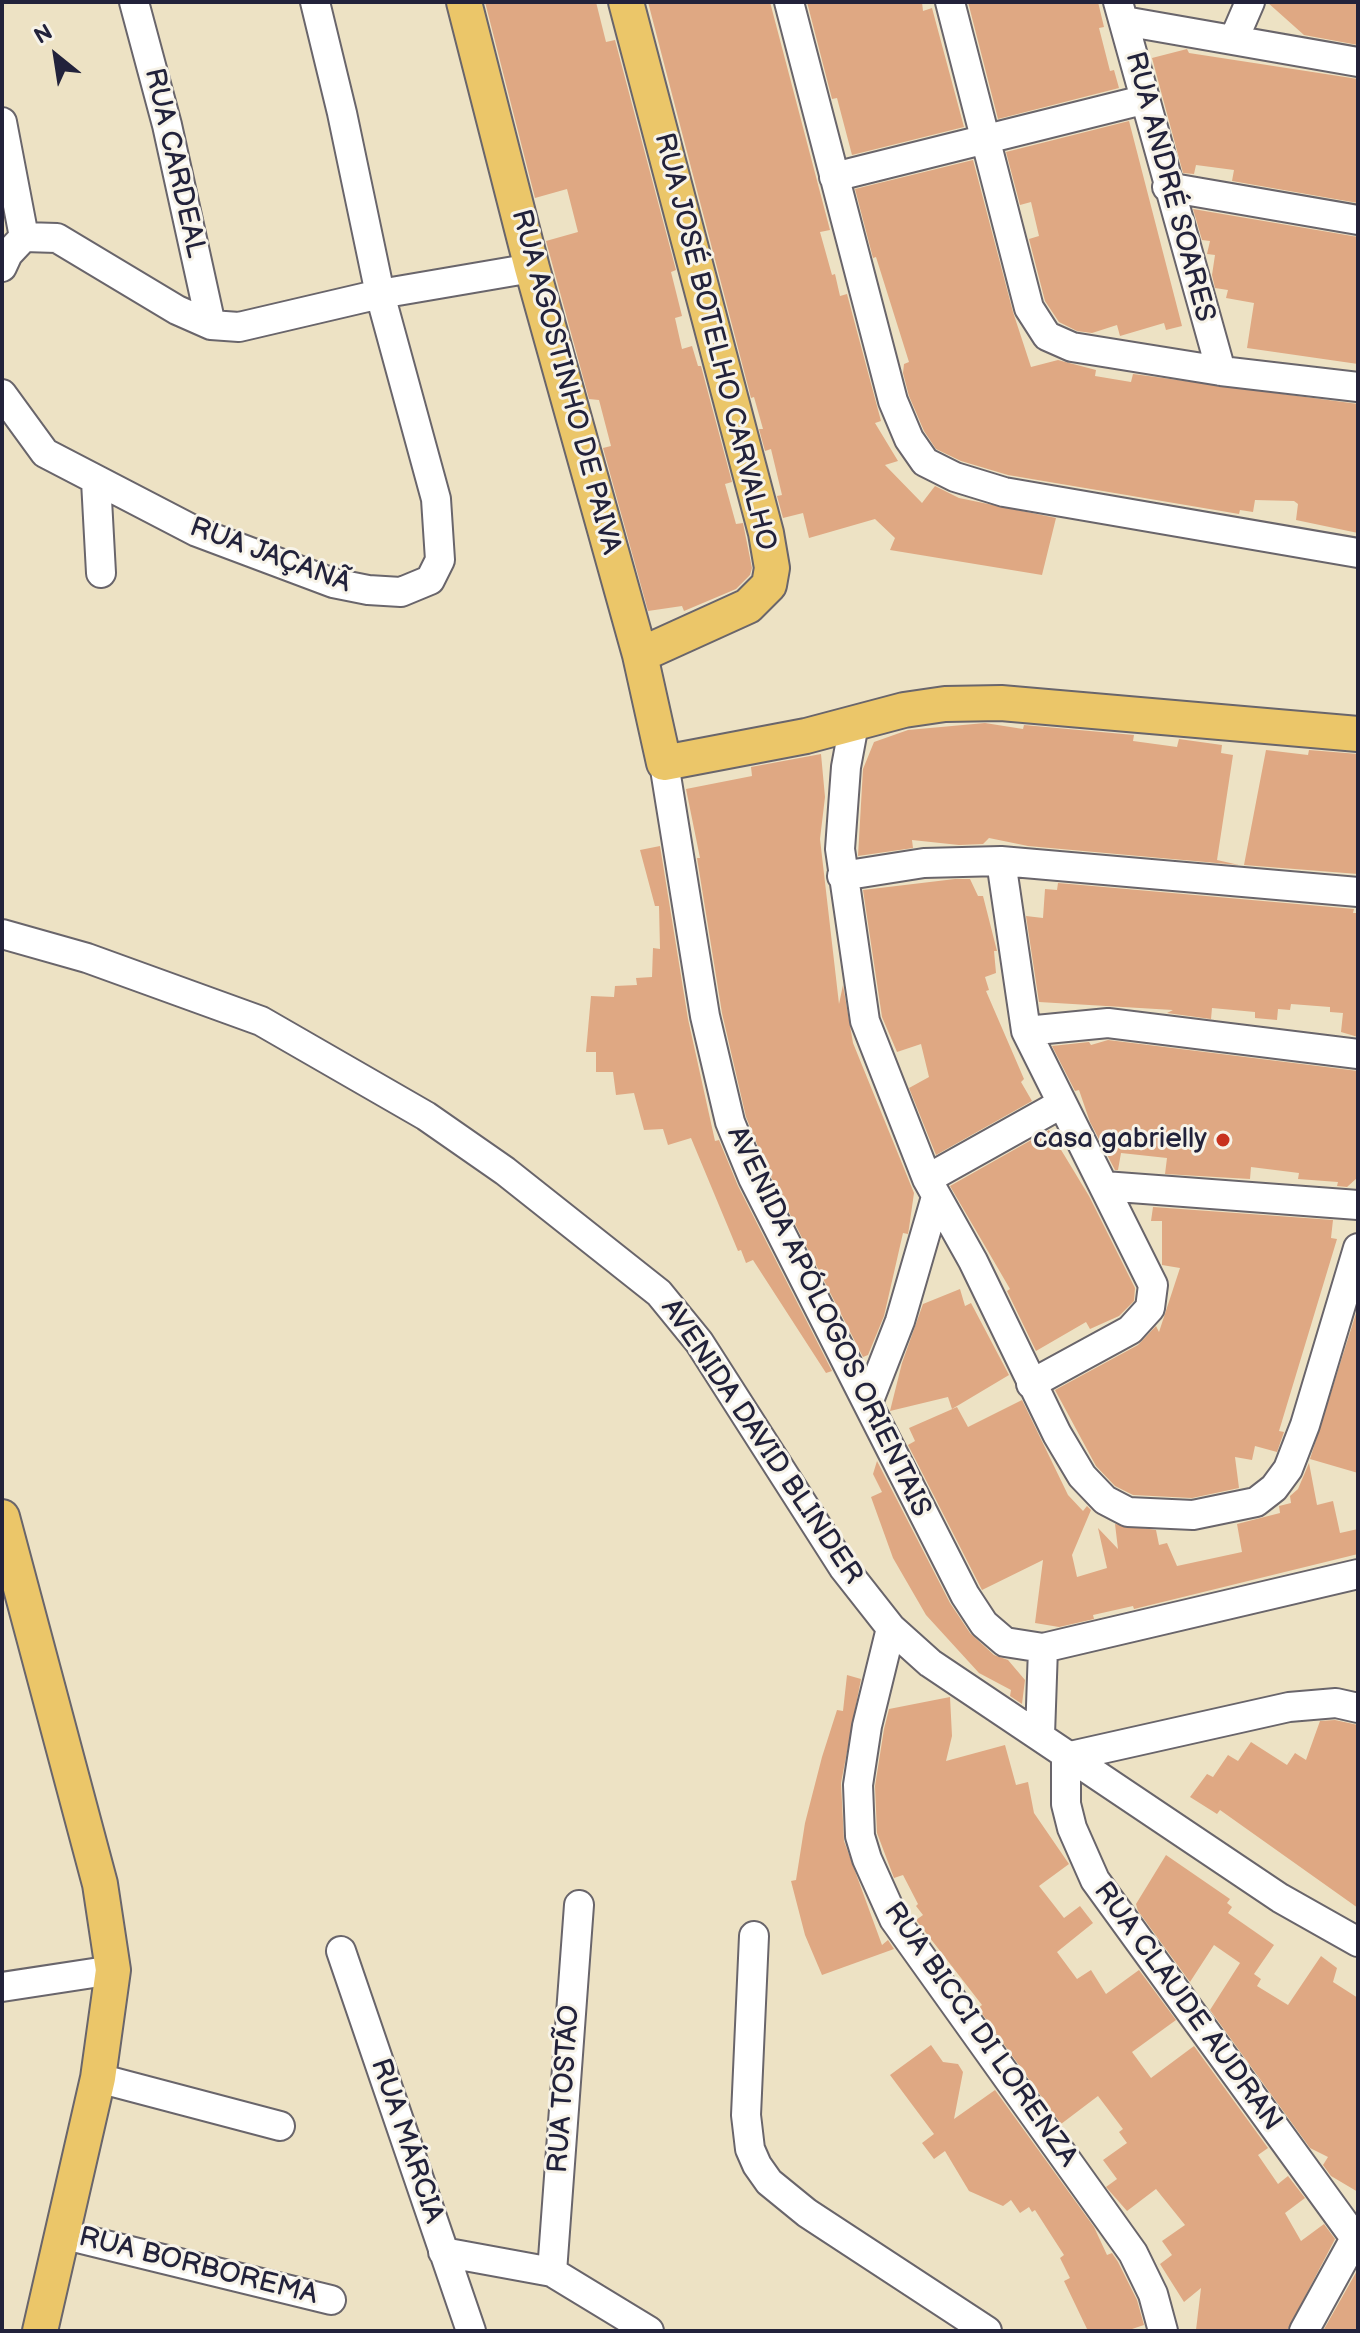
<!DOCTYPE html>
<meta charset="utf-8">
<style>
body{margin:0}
#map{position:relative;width:1360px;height:2333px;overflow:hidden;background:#ede2c4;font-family:"Balsamiq Sans",sans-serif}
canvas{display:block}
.frame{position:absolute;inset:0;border:4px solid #22223b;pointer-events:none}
.north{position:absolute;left:16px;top:16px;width:80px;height:80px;-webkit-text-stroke:6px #f7f3e8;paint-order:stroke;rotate:330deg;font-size:22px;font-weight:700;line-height:32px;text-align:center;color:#22223b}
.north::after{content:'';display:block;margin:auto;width:28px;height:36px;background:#22223b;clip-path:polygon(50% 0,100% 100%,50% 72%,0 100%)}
</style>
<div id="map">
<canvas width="1360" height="2333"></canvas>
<div class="frame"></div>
<div class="north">N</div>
</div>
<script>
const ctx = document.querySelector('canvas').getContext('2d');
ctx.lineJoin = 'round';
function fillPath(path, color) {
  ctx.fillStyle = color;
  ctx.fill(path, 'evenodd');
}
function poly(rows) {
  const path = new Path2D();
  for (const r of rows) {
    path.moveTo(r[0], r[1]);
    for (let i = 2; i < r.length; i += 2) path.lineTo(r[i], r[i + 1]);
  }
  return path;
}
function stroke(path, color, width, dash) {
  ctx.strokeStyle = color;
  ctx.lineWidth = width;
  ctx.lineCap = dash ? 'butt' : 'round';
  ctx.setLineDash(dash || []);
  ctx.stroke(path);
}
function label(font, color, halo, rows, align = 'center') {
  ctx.font = font + ' "Balsamiq Sans",sans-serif';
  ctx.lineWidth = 6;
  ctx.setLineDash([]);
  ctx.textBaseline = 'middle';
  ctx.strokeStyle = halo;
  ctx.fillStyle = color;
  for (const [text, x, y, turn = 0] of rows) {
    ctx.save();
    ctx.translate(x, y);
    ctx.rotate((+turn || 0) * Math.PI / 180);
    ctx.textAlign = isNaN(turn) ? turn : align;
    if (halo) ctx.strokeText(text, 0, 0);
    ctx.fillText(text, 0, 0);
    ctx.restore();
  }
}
fillPath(poly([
 [485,2,596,2,606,42,615,40,676,270,671,272,682,316,675,318,682,349,692,346,698,366,701,366,732,482,725,484,736,524,743,523,752,568,750,575,736,589,684,611,682,606,648,611,603,448,611,446,599,400,589,399,546,241,578,232,567,189,535,198],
 [648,2,770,2,830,230,820,232,832,275,835,274,840,296,847,294,881,421,875,423,898,461,885,465,922,503,935,486,959,498,1056,518,1042,575,890,550,895,538,875,519,809,538,803,513,783,518,777,496,782,495,771,449,765,451,759,429,763,429,754,397,751,398],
 [807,2,922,2,923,11,932,8,964,127,852,155,837,98,832,99],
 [968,2,1098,2,1104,27,1099,28,1110,71,1114,70,1119,88,998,119],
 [1267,2,1358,2,1358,45,1304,35],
 [1187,49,1189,53,1358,79,1358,203,1232,181,1234,170,1196,165,1194,174,1183,173,1152,58],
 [1129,121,1182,326,1166,330,1164,323,1120,336,1117,325,1092,333,1077,331,1059,322,1045,301,1029,239,1039,236,1031,202,1020,205,1006,152],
 [973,160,1013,312,1031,367,1058,360,1096,370,1095,376,1131,382,1133,374,1358,404,1358,533,1296,520,1298,504,1294,501,1255,500,1253,512,1240,510,1239,514,1008,475,961,461,936,449,924,431,909,396,903,373,904,364,909,362,876,257,873,258,855,189],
 [1193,209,1358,237,1358,364,1247,348,1254,303,1226,298,1228,290,1215,288,1212,275,1215,255,1207,254,1210,241,1202,240],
 [985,723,1023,729,1024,725,1134,735,1133,741,1177,747,1179,739,1222,745,1221,753,1233,755,1217,860,1239,865,1028,846,989,838,983,844,959,845,912,840,913,848,858,856,863,769,874,742,908,730],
 [1266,750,1308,755,1309,750,1358,754,1358,874,1244,865],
 [821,754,825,797,820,839,839,1004,843,985,853,1043,914,1193,909,1228,908,1234,903,1233,884,1316,868,1355,863,1357,768,1171,746,1117,722,1013,697,858,700,858,686,789,752,776,751,767],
 [660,846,688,1019,715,1141,719,1140,738,1186,832,1371,826,1373,753,1260,746,1263,741,1250,738,1251,691,1138,668,1145,663,1129,644,1130,634,1093,616,1095,613,1072,596,1072,596,1052,586,1052,591,996,614,997,615,986,637,985,636,978,652,977,653,948,660,949,659,906,655,906,640,850],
 [955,879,970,879,978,896,983,896,997,951,994,951,996,973,985,977,989,990,986,991,1024,1079,1021,1082,1032,1101,936,1155,909,1088,929,1077,921,1044,897,1052,882,1017,863,890],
 [1058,883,1354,909,1353,913,1358,913,1358,1037,1341,1032,1343,1013,1330,1012,1330,1007,1291,1004,1290,1010,1278,1009,1277,1020,1255,1018,1255,1012,1212,1008,1211,1019,1167,1013,1173,1010,1039,1002,1026,916,1043,918,1045,889,1057,890],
 [1108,1040,1358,1071,1357,1178,1347,1187,1337,1186,1338,1182,1298,1179,1299,1173,1251,1167,1250,1179,1165,1174,1167,1158,1121,1153,1118,1170,1115,1170,1090,1122,1079,1090,1075,1091,1052,1046,1089,1042,1091,1045],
 [1049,1130,1089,1196,1135,1288,1134,1301,1119,1316,1090,1329,1086,1322,1036,1351,1007,1291,1010,1289,950,1186],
 [1153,1207,1333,1220,1331,1238,1337,1239,1279,1431,1284,1432,1277,1452,1255,1446,1252,1460,1235,1457,1239,1488,1192,1498,1133,1495,1115,1486,1096,1466,1055,1390,1138,1345,1156,1326,1159,1332,1180,1268,1162,1265,1162,1221,1151,1221],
 [960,1289,965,1306,971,1303,1009,1375,952,1409,948,1397,890,1411,902,1363,923,1304],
 [1358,1307,1358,1473,1310,1459],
 [1022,1400,1068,1495,1083,1511,1087,1506,1091,1510,1072,1555,1077,1577,1107,1568,1098,1528,1118,1549,1115,1524,1156,1530,1159,1545,1167,1543,1177,1566,1242,1552,1237,1524,1280,1513,1279,1506,1291,1503,1290,1496,1298,1489,1309,1463,1317,1505,1333,1501,1340,1533,1358,1529,1358,1554,1134,1609,1133,1606,1093,1615,1094,1619,1059,1627,1035,1623,1043,1560,982,1590,908,1445,915,1441,909,1428,957,1407,968,1427],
 [877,1461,950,1603,970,1633,994,1655,1008,1660,1025,1680,1022,1704,1010,1696,1011,1690,979,1673,926,1615,893,1558,871,1497,882,1492,873,1474],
 [847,1675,861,1679,841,1783,844,1841,882,1945,888,1940,894,1949,822,1975,805,1935,791,1881,796,1880,805,1823,822,1757,837,1710,843,1711],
 [950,1697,952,1736,946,1761,1005,1745,1016,1785,1028,1782,1034,1813,1069,1864,1039,1886,1064,1918,1080,1906,1093,1923,1057,1952,1077,1979,1091,1970,1106,1994,1139,1970,1176,2020,1132,2052,1151,2078,1194,2046,1268,2148,1258,2155,1278,2184,1288,2176,1305,2198,1285,2213,1301,2241,1324,2224,1335,2239,1287,2331,1196,2330,1201,2288,1184,2302,1160,2264,1172,2255,1162,2241,1185,2225,1156,2189,1127,2211,1106,2187,1117,2179,1103,2160,1127,2143,1119,2132,1123,2129,1098,2096,1061,2124,978,2008,982,2005,916,1920,923,1915,916,1906,918,1904,903,1875,894,1878,877,1833,875,1786,884,1729,889,1709],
 [1335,1720,1358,1725,1358,1908,1220,1810,1217,1814,1190,1797,1207,1774,1213,1777,1228,1755,1238,1761,1251,1742,1287,1765,1295,1753,1306,1760,1320,1721],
 [1166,1855,1230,1899,1227,1903,1232,1907,1228,1913,1274,1945,1254,1974,1261,1979,1257,1986,1288,2005,1321,1956,1337,1968,1333,1982,1358,1998,1358,2192,1331,2176,1323,2165,1328,2157,1310,2148,1210,2010,1240,1963,1214,1945,1190,1982,1138,1911,1136,1904],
 [931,2045,943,2062,958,2064,963,2072,954,2119,995,2090,1094,2227,1107,2255,1112,2253,1118,2262,1137,2300,1144,2325,1126,2331,1088,2331,1064,2281,1070,2278,1060,2258,1064,2255,1035,2210,1032,2212,1029,2207,1020,2213,1011,2200,1003,2206,969,2191,945,2151,934,2159,922,2143,934,2134,890,2075],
 [1358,2269,1358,2331,1323,2331]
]), '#dfa883');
const minor = poly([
 [134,2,167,125,211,325],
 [789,2,893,401,909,439,925,462,955,477,1004,492,1358,553],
 [950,2,1029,308,1047,336,1072,347,1221,371,1358,387],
 [1118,2,1221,371],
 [1124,21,1358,62],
 [1234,39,1250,2],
 [2,122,24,237],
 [834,177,1143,100],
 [1167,187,1358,220],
 [24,237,57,238,177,310,211,325,239,327,380,294,532,268],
 [2,267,8,254,24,237],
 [2,394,45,453,197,532,333,583,368,590,401,592,430,580,440,560,436,499,380,294,342,113,315,2],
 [96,481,101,573],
 [854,724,846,767,840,849,865,1021,927,1179,973,1261,1057,1434,1082,1476,1105,1500,1128,1512,1193,1515,1256,1502,1274,1488,1288,1469,1305,1425,1358,1248],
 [664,763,705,1016,730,1122,753,1178,965,1595,984,1624,1005,1642,1043,1648,1040,1735],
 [1001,861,1026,1031,1153,1285,1150,1308,1130,1330,1031,1384],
 [842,876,924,863,1001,861,1358,892],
 [2,934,87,958,261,1021,426,1116,505,1171,659,1293,699,1342,843,1567,891,1628,930,1663,1280,1898,1358,1942],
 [1026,1031,1108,1023,1358,1054],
 [927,1179,1061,1104],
 [1104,1186,1358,1205],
 [868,1403,900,1321,936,1197],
 [891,1628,867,1726,858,1785,860,1836,867,1859,894,1919,1133,2253,1153,2294,1163,2331],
 [1043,1648,1358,1574],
 [754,1936,746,2115,750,2149,757,2165,769,2182,807,2213,987,2331],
 [341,1951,471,2331],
 [2,1987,113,1970],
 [98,2078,280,2126],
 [65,2235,331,2300],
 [1355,2238,1095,1880,1072,1828,1066,1804,1066,1757,1289,1707,1336,1703,1358,1708],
 [443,2252,552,2272,649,2331],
 [552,2272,579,1905],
 [1304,2331,1358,2233]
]);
const major = poly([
 [464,2,532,268,640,655,664,763,806,736,904,710,945,704,1001,703,1358,734],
 [626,2,766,533,772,568,769,585,748,606,640,655],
 [2,1517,100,1884,113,1970,98,2078,40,2331]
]);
stroke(minor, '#69656b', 32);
stroke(major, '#69656b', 38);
stroke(minor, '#fff', 28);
stroke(major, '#ebc669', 34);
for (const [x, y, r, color] of [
 [1223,1140,8,"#c8321e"]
]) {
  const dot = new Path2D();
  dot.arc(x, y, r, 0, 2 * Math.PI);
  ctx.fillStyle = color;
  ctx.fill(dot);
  stroke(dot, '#f7f3e8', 3);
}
label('28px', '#22223b', '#f7f3e8', [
 ["RUA CARDEAL",174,163,77],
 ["RUA ANDRÉ SOARES",1169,187,75],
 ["RUA JOSÉ BOTELHO CARVALHO",714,342,76],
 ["RUA AGOSTINHO DE PAIVA",565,382,75],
 ["RUA JAÇANÃ",270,556,20],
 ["AVENIDA APÓLOGOS ORIENTAIS",828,1322,64],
 ["AVENIDA DAVID BLINDER",761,1442,56],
 ["RUA CLAUDE AUDRAN",1187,2007,54],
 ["RUA BICCI DI LORENZA",980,2035,55],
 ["RUA TOSTÃO",565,2089,-86],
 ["RUA MÁRCIA",406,2141,71],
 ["RUA BORBOREMA",198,2267,14]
]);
label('28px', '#22223b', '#f7f3e8', [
 ["casa gabrielly",1207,1140]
], 'right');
</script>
